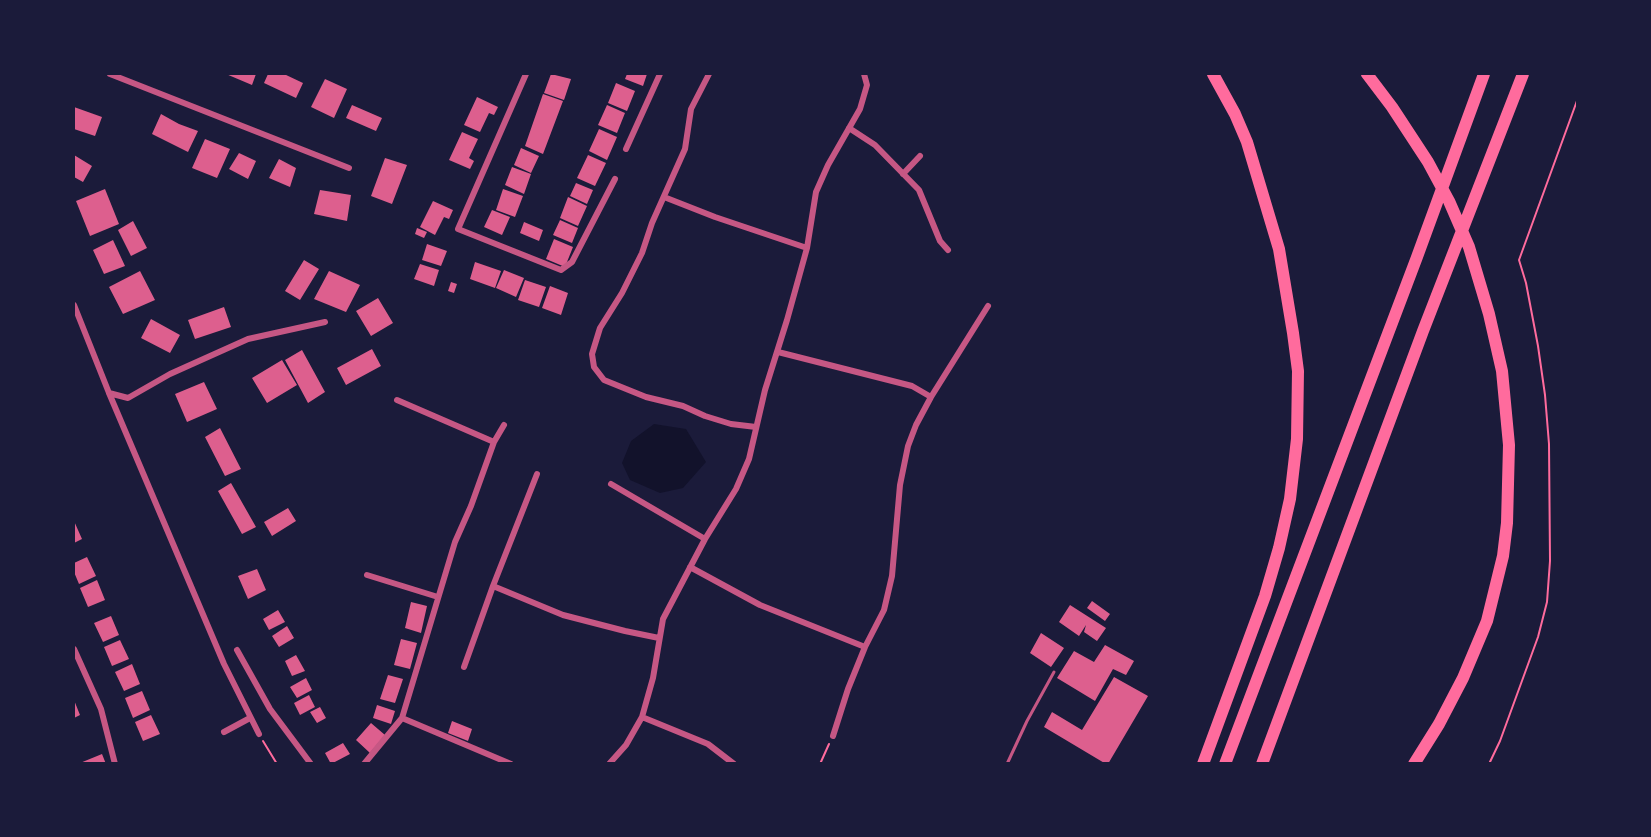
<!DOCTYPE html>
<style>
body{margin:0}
#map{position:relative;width:1651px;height:837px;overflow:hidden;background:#1b1b3a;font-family:"Titillium Web",sans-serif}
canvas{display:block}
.frame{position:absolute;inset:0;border:75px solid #1b1b3a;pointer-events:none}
</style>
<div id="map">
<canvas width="1651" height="837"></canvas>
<div class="frame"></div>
</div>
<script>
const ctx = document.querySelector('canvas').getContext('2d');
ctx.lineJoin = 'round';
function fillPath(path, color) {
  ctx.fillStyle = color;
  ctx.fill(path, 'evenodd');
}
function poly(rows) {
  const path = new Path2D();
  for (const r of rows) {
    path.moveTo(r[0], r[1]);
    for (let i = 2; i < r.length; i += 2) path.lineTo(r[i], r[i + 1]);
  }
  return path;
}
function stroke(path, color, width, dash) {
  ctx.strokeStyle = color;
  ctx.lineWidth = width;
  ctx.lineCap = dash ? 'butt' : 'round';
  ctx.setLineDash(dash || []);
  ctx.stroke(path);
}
fillPath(poly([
 [654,424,686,429,706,462,683,488,660,493,630,480,622,463,631,441]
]), '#12122b');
fillPath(poly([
 [226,74,256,74,252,85],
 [268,74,284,74,303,83,296,98,264,83],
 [551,74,571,79,564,100,544,93],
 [627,74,647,74,643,86,625,79],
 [325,79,347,89,334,118,311,107],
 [616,83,635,91,627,111,608,103],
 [543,94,563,101,543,154,525,146],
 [477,97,498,107,494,115,489,113,480,132,464,125],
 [352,105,382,118,376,131,346,118],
 [607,105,625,113,617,133,598,125],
 [74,107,102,117,95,136,74,129],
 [161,114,179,124,198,131,188,152,152,134],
 [599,129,617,137,607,160,589,151],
 [462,132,478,139,469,158,474,161,470,169,449,160],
 [205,139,230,149,217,178,192,168],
 [521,148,539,156,531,173,514,165],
 [239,153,256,161,248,179,229,169],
 [74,155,92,166,83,182,74,177],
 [588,155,606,163,595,186,577,178],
 [385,158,407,165,392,204,371,196],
 [279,159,296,168,290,187,269,178],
 [512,167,531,174,524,194,505,185],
 [576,183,593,190,587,204,570,196],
 [105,189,119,224,90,236,76,201],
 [503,189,523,196,515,217,496,210],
 [320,190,351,195,347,221,314,214],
 [568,197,587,206,578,226,560,218],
 [433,201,453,210,449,219,444,217,435,235,420,227],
 [492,210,510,217,502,235,484,227],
 [560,220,578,228,572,243,553,235],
 [133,221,147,248,131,256,118,230],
 [524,222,543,230,539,241,520,233],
 [417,228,427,232,424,238,415,234],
 [554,239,573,247,565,267,546,259],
 [113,240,125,266,104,274,93,250],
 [427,244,447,251,441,266,422,260],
 [304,260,319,269,300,300,285,291],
 [475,262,501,271,495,288,470,279],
 [420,264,439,270,434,286,414,279],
 [504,270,524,278,516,297,496,288],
 [140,271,155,300,123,314,109,287],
 [329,271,360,285,346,312,314,299],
 [525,280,546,287,539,307,518,300],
 [451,282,457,284,454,293,448,291],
 [550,286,568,293,561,315,542,308],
 [378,298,393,323,371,336,356,311],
 [224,307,231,327,195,339,188,320],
 [151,319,180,335,170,353,141,338],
 [372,349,381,366,346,385,337,368],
 [302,350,325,392,308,403,285,360],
 [282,360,297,385,267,403,252,378],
 [204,382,217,409,187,422,175,394],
 [220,428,241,469,225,476,205,437],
 [231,483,256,527,242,534,218,491],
 [288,508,296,521,272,536,264,522],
 [74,521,82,539,74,543],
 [87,557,96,576,79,584,74,572,74,563],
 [257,569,266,590,248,599,238,576],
 [97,580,105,600,88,607,80,588],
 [1092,601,1110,614,1105,621,1087,608],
 [411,602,427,606,421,633,405,628],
 [1070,605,1106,628,1097,641,1084,632,1086,625,1079,636,1059,622],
 [278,610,285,622,269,630,263,619],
 [111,616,119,635,103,642,94,623],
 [287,626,294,638,279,647,272,636],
 [1041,633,1064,648,1051,667,1030,653],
 [401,639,417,643,410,669,394,665],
 [120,640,129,659,112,666,104,647],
 [1105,645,1134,661,1126,675,1113,669,1095,701,1057,678,1074,651,1094,662],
 [296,655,305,671,292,676,285,661],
 [132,664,140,684,124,691,115,672],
 [388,675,403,679,395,703,380,699],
 [1114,677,1148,696,1108,764,1106,764,1044,727,1052,712,1082,730],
 [306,678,312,690,297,698,290,687],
 [142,691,150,710,133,718,125,698],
 [309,695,315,707,300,715,294,703],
 [74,700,80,715,74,718],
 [377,705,395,711,391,724,373,718],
 [320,707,326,718,317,723,310,712],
 [151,715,160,734,143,741,135,722],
 [452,721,472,729,468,741,448,733],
 [371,723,385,735,370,753,356,740],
 [343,743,350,754,331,764,325,753],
 [102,754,106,764,80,764,80,763]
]), '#dd5f8e');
stroke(poly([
 [263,741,277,764],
 [820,764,829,744],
 [1489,764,1500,741,1538,637,1547,602,1550,561,1549,444,1545,395,1538,346,1526,283,1519,260,1578,98]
]), '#ff6b9d', 2);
stroke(poly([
 [1007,764,1027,721,1054,672]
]), '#c65784', 3);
stroke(poly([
 [110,74,349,168],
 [526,74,458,229,561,270,572,262,615,179],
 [709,74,691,109,685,149,652,223,642,253,622,293,600,328,592,354,594,367,604,380,646,397,683,406,705,416,731,424,756,427],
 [849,128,875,145,919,190,940,241,948,250],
 [626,149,660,74],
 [903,174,920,156],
 [664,197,715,217,807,248],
 [74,305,109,393,224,664,259,734],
 [778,352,912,386,931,397],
 [109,393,128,398,170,374,248,339,325,322],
 [397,400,494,442],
 [611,484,705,539],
 [690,567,760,605,865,647],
 [367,575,438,597],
 [493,586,563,615,625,631,659,638],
 [74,649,101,709,115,764],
 [237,650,270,709,311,764],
 [464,667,493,586,537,474],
 [642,717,708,744,734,764],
 [402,718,511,764],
 [224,732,250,718],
 [833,736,848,689,865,647,884,610,892,576,900,485,908,446,916,425,931,397,988,306],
 [364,764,402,718,455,542,471,506,494,442,504,425],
 [609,764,626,745,642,717,653,678,663,619,705,539,736,489,749,459,765,390,787,320,807,248,816,192,828,165,860,109,867,85,864,74]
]), '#c65784', 6);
stroke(poly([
 [1367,74,1392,107,1428,162,1449,201,1469,247,1489,314,1502,371,1509,445,1507,523,1503,556,1487,621,1463,678,1439,724,1414,764],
 [1203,764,1265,596,1279,548,1290,499,1297,439,1298,371,1293,333,1279,249,1247,142,1235,114,1213,74],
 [1225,764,1417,257,1484,74],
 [1262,764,1423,331,1523,74]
]), '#ff6b9d', 12);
</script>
